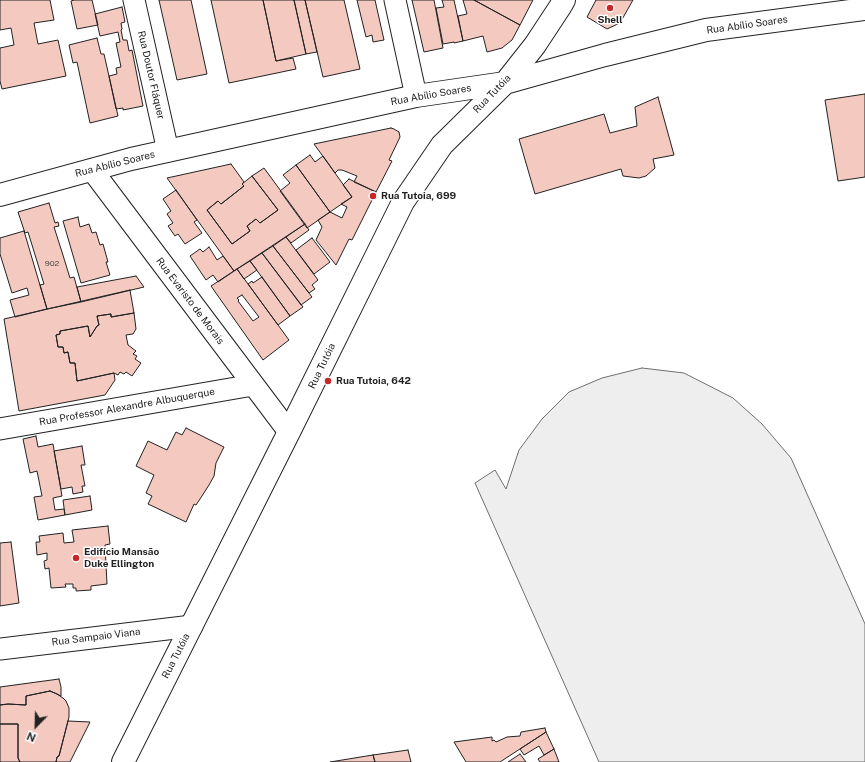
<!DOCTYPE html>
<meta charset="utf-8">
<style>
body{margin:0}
#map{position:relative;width:865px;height:762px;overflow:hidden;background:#fff;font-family:"Public Sans",sans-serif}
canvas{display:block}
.north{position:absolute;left:16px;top:706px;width:40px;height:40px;-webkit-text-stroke:3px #fff;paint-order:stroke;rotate:203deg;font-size:11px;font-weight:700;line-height:16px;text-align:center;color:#222}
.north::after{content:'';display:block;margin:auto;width:14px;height:18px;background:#222;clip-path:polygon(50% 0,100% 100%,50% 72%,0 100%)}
</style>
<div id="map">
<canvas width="865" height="762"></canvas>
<div class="north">N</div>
</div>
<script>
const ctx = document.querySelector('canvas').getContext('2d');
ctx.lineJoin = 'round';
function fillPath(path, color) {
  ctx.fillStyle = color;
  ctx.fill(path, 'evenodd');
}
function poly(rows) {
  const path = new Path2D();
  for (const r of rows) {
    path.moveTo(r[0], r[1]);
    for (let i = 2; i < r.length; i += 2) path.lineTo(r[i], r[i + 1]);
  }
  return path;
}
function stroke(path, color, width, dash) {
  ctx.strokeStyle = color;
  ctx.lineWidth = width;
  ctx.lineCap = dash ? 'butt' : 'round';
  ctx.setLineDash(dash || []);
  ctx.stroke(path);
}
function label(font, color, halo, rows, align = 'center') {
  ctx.font = font + ' "Public Sans",sans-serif';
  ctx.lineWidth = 3;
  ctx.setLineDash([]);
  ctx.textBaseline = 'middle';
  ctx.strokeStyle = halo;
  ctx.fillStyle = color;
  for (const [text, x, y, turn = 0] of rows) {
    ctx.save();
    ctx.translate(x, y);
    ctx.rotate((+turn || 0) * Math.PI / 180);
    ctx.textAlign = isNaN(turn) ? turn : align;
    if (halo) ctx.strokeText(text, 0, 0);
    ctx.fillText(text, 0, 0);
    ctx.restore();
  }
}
const green = poly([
 [642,368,684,373,733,398,762,424,791,458,865,624,865,762,599,762,475,483,495,470,506,489,519,450,542,419,569,392,602,378,642,368]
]);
fillPath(green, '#eee');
stroke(green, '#6f6f6f', 1);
const building = poly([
 [0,0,50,0,54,20,34,23,38,44,58,40,66,76,2,89,0,81,0,48,14,45,11,28,0,30,0,0],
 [74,0,92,0,98,25,77,29,71,1,74,0],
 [159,0,191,0,207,74,177,80,159,0],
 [211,0,263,0,276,61,293,58,296,69,229,83,211,0],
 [263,0,294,0,306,54,276,61,263,0],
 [294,0,305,0,317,52,306,54,294,0],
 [305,0,344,0,360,69,323,77,305,0],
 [357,0,375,0,384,40,373,42,372,35,366,37,357,0],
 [412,0,434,0,443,48,424,52,412,0],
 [442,0,454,0,463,41,454,43,454,42,443,44,436,8,444,7,442,0],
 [463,0,474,0,520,25,512,40,502,48,487,52,483,36,463,41,458,16,467,14,463,0],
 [474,0,533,0,520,25,474,0],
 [596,0,633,0,620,23,607,29,587,17,596,0],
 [122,7,125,22,121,23,122,29,121,30,123,40,127,40,129,51,132,50,143,106,123,110,123,108,116,109,109,76,117,74,116,68,121,67,116,43,120,42,118,32,100,36,95,14,122,7],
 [97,38,101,54,104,54,118,116,90,123,77,62,73,63,69,45,97,38],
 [865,94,865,177,838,181,825,100,865,94],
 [658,97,674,155,653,159,655,168,646,176,639,178,623,176,621,169,535,194,519,139,604,114,610,133,637,126,635,107,658,97],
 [391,128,394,129,399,132,400,137,389,160,392,161,376,192,354,182,357,176,342,170,338,170,335,173,314,144,391,128],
 [310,155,315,162,323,156,352,197,330,212,296,165,310,155],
 [231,164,244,182,242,184,244,186,221,204,218,201,207,210,232,244,250,231,247,226,256,219,260,223,278,210,252,176,264,168,305,224,234,271,167,178,231,164],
 [296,165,330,212,307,228,280,191,290,183,283,175,296,165],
 [252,176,278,210,260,223,256,219,247,226,250,231,232,244,207,210,218,201,221,204,244,186,242,184,252,176],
 [349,179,376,192,352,240,349,239,336,265,316,240,322,227,318,220,330,212,342,218,347,207,341,204,352,197,343,185,349,179],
 [176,190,197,220,194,222,202,233,185,244,178,234,175,236,168,226,173,223,167,214,171,211,163,199,176,190],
 [49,203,55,223,58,222,59,226,54,227,62,252,70,278,74,277,81,302,47,309,40,285,44,284,28,232,25,233,18,212,49,203],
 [78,217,80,227,89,224,92,233,96,232,100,245,103,244,108,262,106,262,110,275,81,283,63,221,78,217],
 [305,224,309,230,291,243,286,237,305,224],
 [24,231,47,309,15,317,10,300,29,295,27,288,12,293,0,254,0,238,24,231],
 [286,237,318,280,312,285,315,289,309,293,273,246,286,237],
 [312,238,330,262,314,274,296,250,312,238],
 [273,246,312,297,301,305,262,253,273,246],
 [209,247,217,260,223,256,234,271,218,282,213,275,206,280,190,256,200,249,203,252,209,247],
 [262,253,303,307,290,316,250,261,262,253],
 [250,261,257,270,244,279,237,269,250,261],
 [237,269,289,340,263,360,211,286,237,269],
 [242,295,259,317,253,321,238,301,239,300,237,298,242,295],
 [136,276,144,287,81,302,77,287,136,276],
 [262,277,290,316,278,325,248,284,252,281,253,283,262,277],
 [130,290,134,313,111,317,111,314,97,316,99,325,97,326,90,337,88,326,60,331,60,334,56,335,58,347,63,347,64,353,68,352,70,363,75,363,77,381,114,373,115,380,105,395,19,411,4,319,130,290],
 [134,313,136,329,133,334,126,335,128,345,136,351,133,354,137,356,135,359,141,363,132,376,126,372,124,374,120,372,118,375,114,373,77,381,75,363,70,363,68,352,64,353,63,347,58,347,56,335,60,334,60,331,88,326,90,337,97,326,99,325,97,316,111,314,111,317,134,313],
 [186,428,224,447,216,463,214,476,209,485,200,499,196,505,194,504,186,522,148,504,152,496,146,493,154,475,136,466,148,441,167,450,176,432,182,435,186,428],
 [36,436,38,447,53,444,62,496,53,498,55,510,64,509,65,515,38,520,34,497,42,496,37,471,30,473,23,439,36,436],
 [82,446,85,465,81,465,85,486,82,486,83,492,73,494,72,487,61,489,54,451,82,446],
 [90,496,92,510,65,515,63,500,90,496],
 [108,526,110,544,105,545,107,584,91,586,91,590,76,591,76,588,73,588,73,584,65,584,66,587,51,588,49,568,45,569,44,561,47,560,47,553,37,555,36,542,40,542,39,536,63,533,64,543,74,542,72,530,108,526],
 [11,542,19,603,0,606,0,543,11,542],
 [59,679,61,687,61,696,57,694,50,691,26,696,26,705,8,704,0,705,0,687,59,679],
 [50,691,57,694,63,698,66,701,69,708,69,717,59,756,57,757,56,762,20,762,18,758,18,724,0,724,0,705,8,704,26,705,26,696,50,691],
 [68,721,90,722,70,762,56,762,57,757,59,756,68,721],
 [0,724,18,724,18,758,20,762,0,762,0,724],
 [545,728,546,732,500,762,466,762,454,742,492,737,492,741,494,740,496,742,507,737,520,736,521,732,545,728],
 [546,732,554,749,544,755,539,746,524,755,520,749,546,732],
 [554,749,559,762,540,762,538,759,554,749],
 [408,750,411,762,375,762,373,755,408,750],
 [520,754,526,762,508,762,520,754],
 [373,755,375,762,330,762,373,755]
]);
fillPath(building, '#f3c9c0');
stroke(building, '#222', 1);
const minor = poly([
 [134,0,168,151],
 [395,0,416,96],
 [92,170,289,432],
 [0,429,253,385],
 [0,649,192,626]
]);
const tertiary = poly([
 [0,195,131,159,416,96,505,83,605,55,706,30,865,9],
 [123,762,289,432,403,202,442,145,505,83,535,45,560,7,564,0]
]);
stroke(minor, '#222', 23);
stroke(tertiary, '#222', 24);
stroke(minor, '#fff', 21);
stroke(tertiary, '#fff', 22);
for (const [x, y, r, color] of [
 [610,8,4,"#c62828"],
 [373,196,4,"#c62828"],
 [328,381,4,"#c62828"],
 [76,558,4,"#c62828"]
]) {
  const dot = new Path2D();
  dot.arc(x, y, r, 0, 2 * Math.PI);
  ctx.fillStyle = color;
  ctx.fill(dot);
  stroke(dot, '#fff', 1.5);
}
label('8px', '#564c4a', null, [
 ["902",52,264]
]);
label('bold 10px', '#222', '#fff', [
 ["Shell",610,20,"center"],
 ["Rua Tutoia, 699",381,196],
 ["Rua Tutoia, 642",336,381],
 ["Edifício Mansão",84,552],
 ["Duke Ellington",84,564]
], 'left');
label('10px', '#222', '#fff', [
 ["Rua Abílio Soares",747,25,-8],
 ["Rua Doutor Fláquer",151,75,77],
 ["Rua Tutóia",492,94,-46],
 ["Rua Abílio Soares",431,95,-10],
 ["Rua Abílio Soares",115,164,-14],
 ["Rua Evaristo de Morais",190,301,53],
 ["Rua Tutóia",322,366,-64],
 ["Rua Professor Alexandre Albuquerque",127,407,-10],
 ["Rua Sampaio Viana",96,637,-7],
 ["Rua Tutóia",176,656,-63]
]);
</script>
